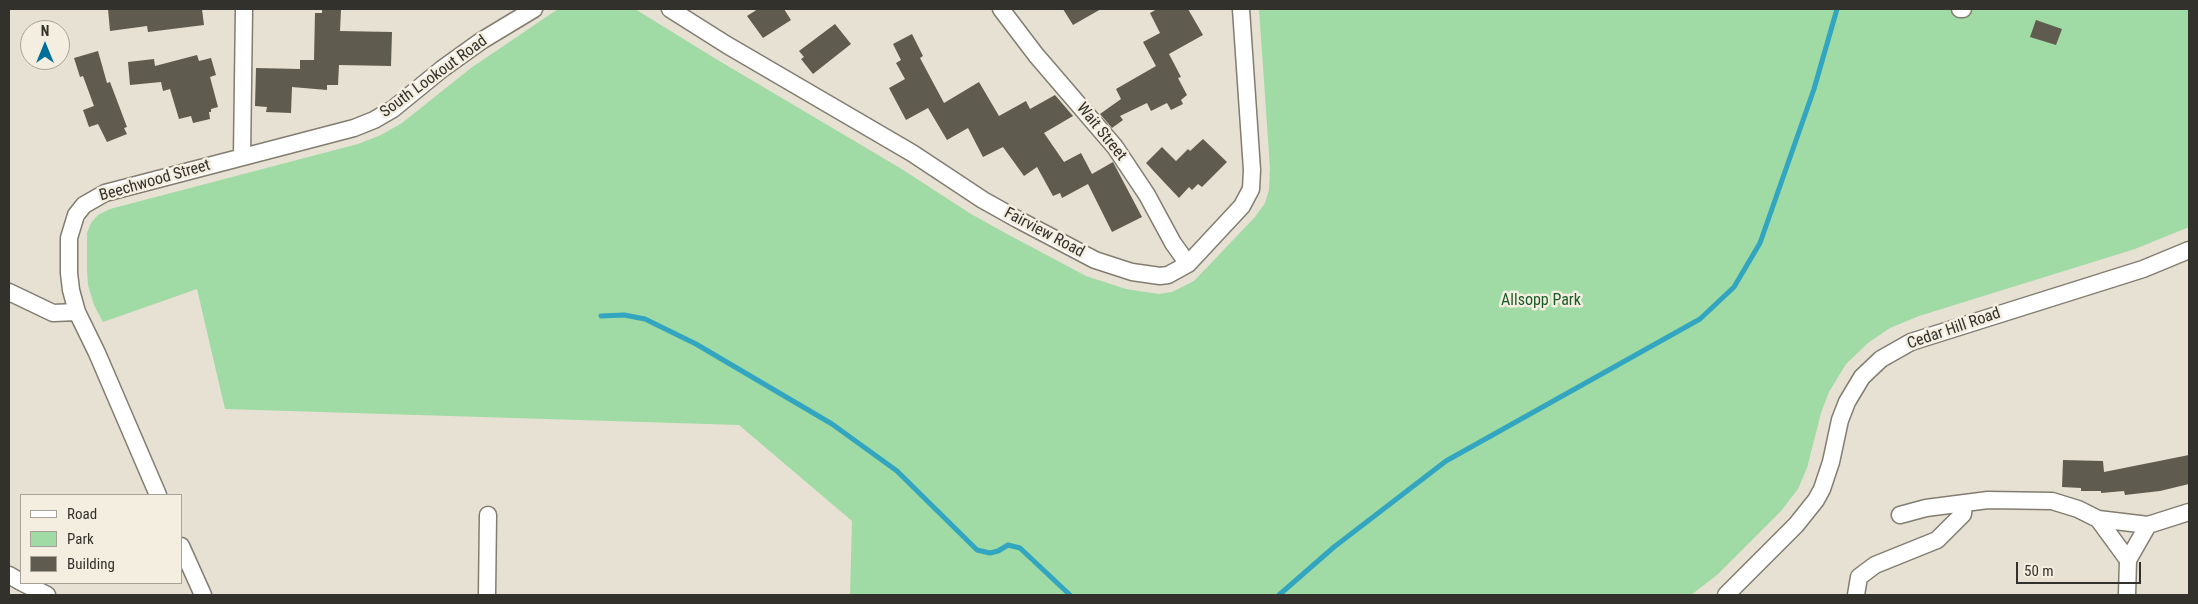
<!DOCTYPE html>
<style>
body{margin:0}
#map{position:relative;width:2198px;height:604px;overflow:hidden;background:#e6e1d2;font-family:"Roboto Condensed",sans-serif}
canvas{display:block}
.frame{position:absolute;inset:0;border:10px solid #33312c;pointer-events:none}
.legend{position:absolute;left:20px;top:494px;width:162px;height:90px;box-sizing:border-box;background:#f3eee0;border:1px solid #a6a298;margin:0;padding:6px 9px;list-style:none;font-size:15px;color:#33312c}
.legend li{display:flex;align-items:center;gap:10px;height:25px}
.legend b{width:25px;border:1px solid #a6a298}
.north{position:absolute;left:20px;top:20px;width:50px;height:50px;box-sizing:border-box;background:#f3eee0;border:1px solid #a6a298;border-radius:50%;rotate:0deg;font-size:14px;font-weight:700;line-height:20px;text-align:center;color:#33312c}
.north::after{content:'';display:block;margin:auto;width:18px;height:22px;background:#006e9a;clip-path:polygon(50% 0,100% 100%,50% 72%,0 100%)}
.scale{position:absolute;left:2016px;top:562px;width:125px;height:22px;box-sizing:border-box;border:2px solid #33312c;border-top:0;padding-left:6px;font-size:15px;line-height:18px;white-space:nowrap;color:#33312c;-webkit-text-stroke:4px #f3eee0;paint-order:stroke}
</style>
<div id="map">
<canvas width="2198" height="604"></canvas>
<div class="frame"></div>
<ul class="legend">
<li><b style="height:6px;background:#fff"></b>Road</li>
<li><b style="height:14px;background:#a0daa4"></b>Park</li>
<li><b style="height:14px;background:#5f5b4f"></b>Building</li>
</ul>
<div class="north">N</div>
<div class="scale">50 m</div>
</div>
<script>
const ctx = document.querySelector('canvas').getContext('2d');
ctx.lineJoin = 'round';
function fillPath(path, color) {
  ctx.fillStyle = color;
  ctx.fill(path, 'evenodd');
}
function poly(rows) {
  const path = new Path2D();
  for (const r of rows) {
    path.moveTo(r[0], r[1]);
    for (let i = 2; i < r.length; i += 2) path.lineTo(r[i], r[i + 1]);
  }
  return path;
}
function stroke(path, color, width, dash) {
  ctx.strokeStyle = color;
  ctx.lineWidth = width;
  ctx.lineCap = dash ? 'butt' : 'round';
  ctx.setLineDash(dash || []);
  ctx.stroke(path);
}
function label(font, color, halo, rows, align = 'center') {
  ctx.font = font + ' "Roboto Condensed",sans-serif';
  ctx.lineWidth = 5;
  ctx.setLineDash([]);
  ctx.textBaseline = 'middle';
  ctx.strokeStyle = halo;
  ctx.fillStyle = color;
  for (const [text, x, y, turn = 0] of rows) {
    ctx.save();
    ctx.translate(x, y);
    ctx.rotate((+turn || 0) * Math.PI / 180);
    ctx.textAlign = isNaN(turn) ? turn : align;
    if (halo) ctx.strokeText(text, 0, 0);
    ctx.fillText(text, 0, 0);
    ctx.restore();
  }
}
fillPath(poly([
 [558,9,635,9,716,59,900,168,971,214,1007,234,1086,276,1126,289,1159,294,1172,292,1194,281,1255,217,1265,203,1269,190,1270,168,1259,9,2189,9,2189,227,2135,249,1919,316,1890,328,1868,343,1846,364,1829,392,1821,413,1807,468,1798,489,1781,511,1717,575,1691,595,850,595,852,521,739,425,225,409,197,289,103,322,94,305,88,285,87,270,87,233,91,223,98,215,110,209,358,144,381,135,402,123,471,68]
]), '#a0daa4');
stroke(poly([
 [601,316,624,315,645,319,696,344,832,424,897,471,977,550,990,553,998,551,1008,545,1020,548,1070,595],
 [1279,595,1334,547,1446,461,1700,319,1734,287,1760,243,1814,89,1837,9]
]), '#32a6c0', 5);
fillPath(poly([
 [108,9,202,9,204,25,148,32,147,26,110,31],
 [758,9,784,9,791,20,763,38,747,16],
 [1063,9,1101,9,1073,25],
 [1157,9,1188,9,1203,35,1169,54,1181,77,1178,78,1187,95,1181,100,1183,104,1171,110,1167,103,1151,111,1147,103,1120,116,1123,120,1112,128,1100,114,1121,99,1116,89,1156,66,1143,42,1160,33,1150,13],
 [322,10,341,10,340,31,392,32,391,66,339,65,338,85,327,85,327,90,292,87,291,113,266,112,267,107,255,106,256,68,300,69,300,60,314,60,315,13,322,13],
 [2036,20,2062,29,2056,45,2030,37],
 [835,24,851,44,813,74,801,59,804,57,799,51],
 [912,34,923,56,920,58,944,103,979,82,999,116,1026,101,1030,109,1055,95,1073,116,1044,133,1064,162,1081,153,1092,174,1113,162,1142,217,1112,232,1088,184,1062,198,1060,193,1053,196,1037,167,1024,176,1003,147,983,157,968,128,947,140,928,108,906,120,889,88,905,79,896,63,901,60,893,44],
 [98,51,107,83,110,82,127,127,124,128,127,134,107,142,98,124,89,127,83,110,94,106,83,76,80,77,74,58],
 [197,55,199,61,211,58,216,75,210,77,218,107,211,109,211,112,209,112,210,119,193,123,191,116,179,119,170,89,163,91,161,82,130,85,128,62,154,59,155,66],
 [1203,139,1227,162,1202,187,1198,184,1192,190,1189,187,1179,198,1146,163,1162,147,1176,161,1188,149,1190,151],
 [2189,455,2189,484,2160,491,2125,495,2124,491,2101,493,2101,491,2081,491,2081,488,2062,487,2063,460,2103,461,2104,472]
]), '#5f5b4f');
const minor = poly([
 [670,9,727,45,912,153,983,200,1017,219,1095,260,1132,272,1160,276,1168,275,1188,264,1242,206,1251,189,1252,170,1241,9],
 [1001,9,1036,55,1115,147,1147,195,1173,243,1188,264],
 [1960,9,1963,9],
 [242,156,244,9],
 [9,292,53,313,77,312],
 [158,495,97,353,77,312,71,290,69,273,69,238,76,215,84,205,105,193,354,128,374,120,393,109,442,69,481,41,534,9],
 [1900,515,1926,508,1988,500,2052,501,2078,509,2098,519,2148,525,2189,512],
 [2098,519,2128,560],
 [181,546,203,595],
 [9,575,21,582],
 [23,583,47,595],
 [487,595,488,515],
 [1726,595,1796,525,1816,500,1822,489,1831,462,1840,420,1847,402,1862,377,1881,359,1911,342,2143,269,2189,250],
 [1856,595,1859,577,1875,565,1937,540,1963,514,1964,503],
 [2127,595,2128,560,2148,525]
]);
stroke(minor, '#827d70', 19);
stroke(minor, '#fff', 16);
label('16px', '#33312c', '#f3eee0', [
 ["South Lookout Road",434,77,-36],
 ["Wait Street",1101,132,51],
 ["Beechwood Street",155,181,-16],
 ["Fairview Road",1044,233,28],
 ["Cedar Hill Road",1954,329,-19]
]);
label('16px', '#195c26', '#f3eee0', [
 ["Allsopp Park",1541,301]
]);
</script>
